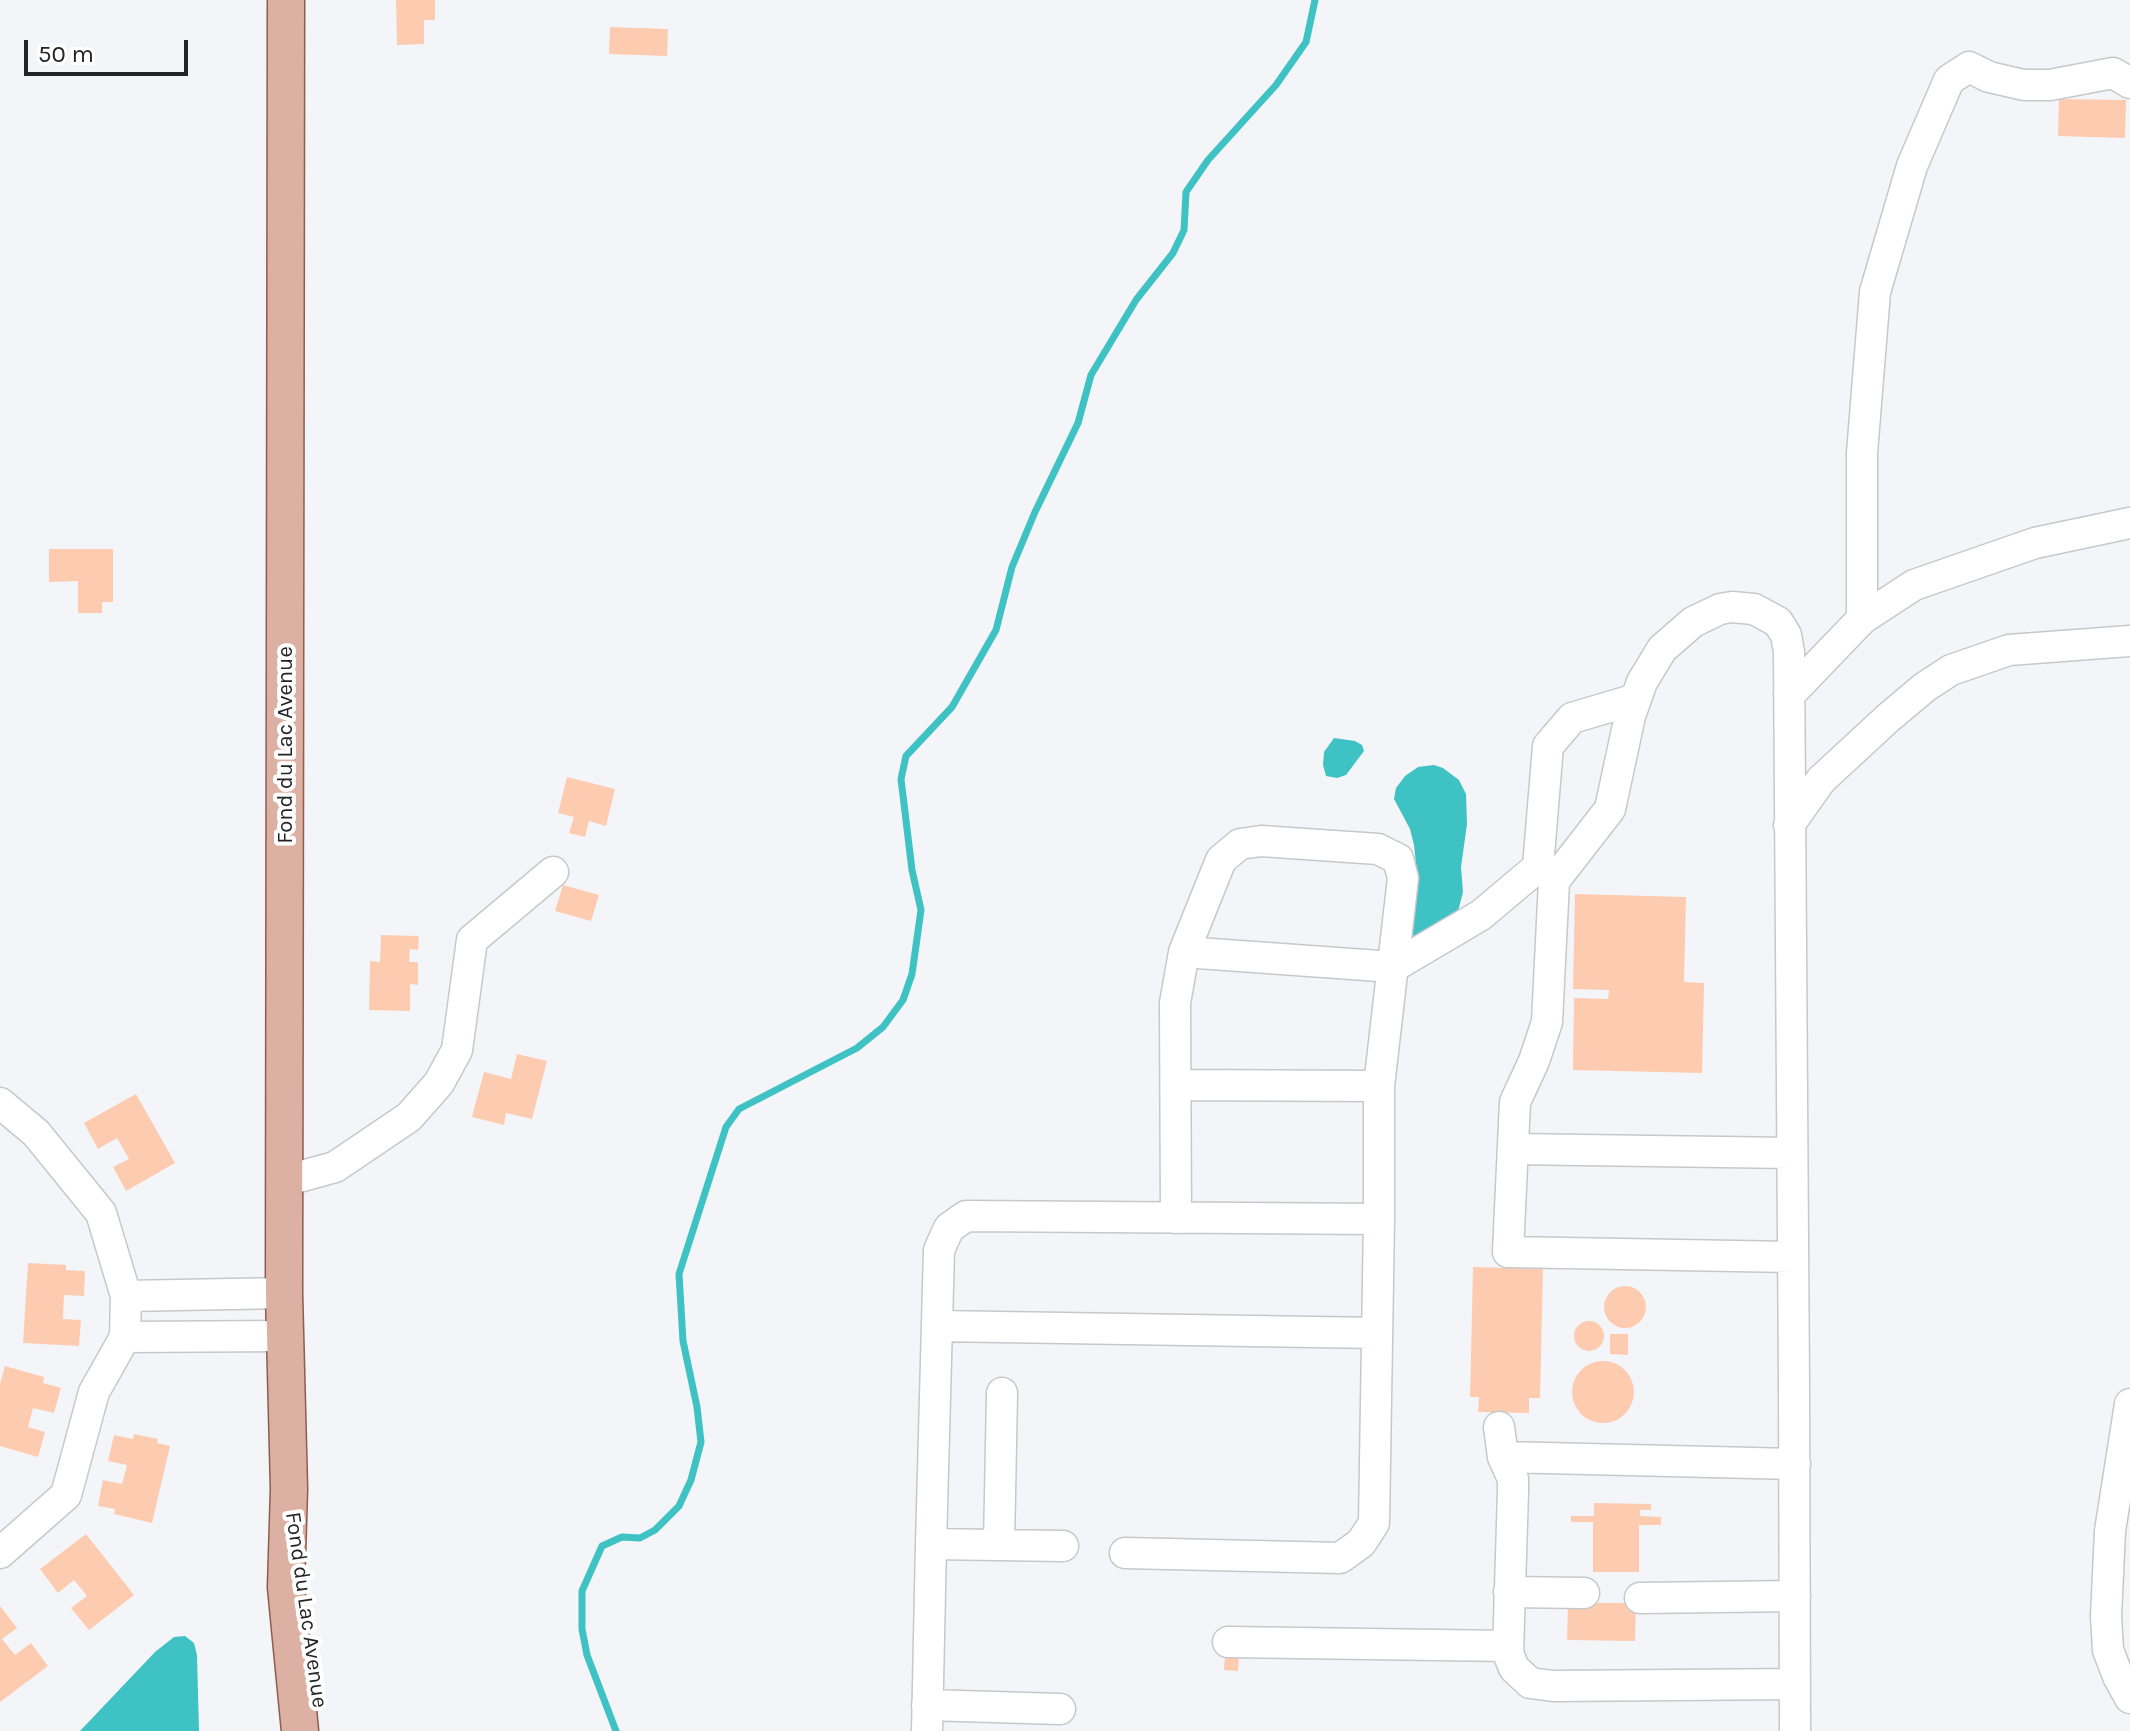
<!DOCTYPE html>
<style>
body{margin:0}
#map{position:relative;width:2130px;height:1731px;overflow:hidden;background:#f4f5f9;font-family:Karla,sans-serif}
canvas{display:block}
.scale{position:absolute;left:24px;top:40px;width:164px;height:36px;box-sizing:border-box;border:4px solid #242426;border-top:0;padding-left:10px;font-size:24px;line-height:28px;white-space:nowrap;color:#242426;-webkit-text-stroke:6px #fff;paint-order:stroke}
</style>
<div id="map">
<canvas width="2130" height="1731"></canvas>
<div class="scale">50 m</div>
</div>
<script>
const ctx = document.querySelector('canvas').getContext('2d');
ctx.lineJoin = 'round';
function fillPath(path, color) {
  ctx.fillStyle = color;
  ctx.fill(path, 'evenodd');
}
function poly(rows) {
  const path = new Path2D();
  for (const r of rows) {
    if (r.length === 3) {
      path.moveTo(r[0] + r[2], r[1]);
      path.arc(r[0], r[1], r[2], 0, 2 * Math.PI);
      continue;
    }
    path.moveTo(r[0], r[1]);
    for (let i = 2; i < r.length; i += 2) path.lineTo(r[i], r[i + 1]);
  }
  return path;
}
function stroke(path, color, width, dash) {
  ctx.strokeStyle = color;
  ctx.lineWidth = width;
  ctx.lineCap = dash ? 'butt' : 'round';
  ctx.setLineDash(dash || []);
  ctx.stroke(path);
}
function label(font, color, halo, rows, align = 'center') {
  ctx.font = font + ' Karla,sans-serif';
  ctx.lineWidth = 8;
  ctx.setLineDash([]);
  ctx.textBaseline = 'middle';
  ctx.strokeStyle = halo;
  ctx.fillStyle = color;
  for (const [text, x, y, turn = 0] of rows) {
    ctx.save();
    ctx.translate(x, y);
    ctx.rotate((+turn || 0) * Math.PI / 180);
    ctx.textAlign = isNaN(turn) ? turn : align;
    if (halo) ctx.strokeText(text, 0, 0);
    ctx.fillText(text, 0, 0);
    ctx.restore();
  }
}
fillPath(poly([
 [1334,738,1355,741,1362,745,1364,751,1346,775,1337,778,1326,776,1323,765,1324,752],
 [1434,765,1443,768,1459,780,1466,794,1467,824,1461,867,1463,892,1455,923,1426,944,1411,936,1412,880,1416,864,1414,845,1410,829,1394,799,1396,788,1405,776,1418,767],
 [185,1636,194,1643,197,1655,199,1731,80,1731,155,1652,174,1637]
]), '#3fc2c4');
stroke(poly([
 [616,1731,587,1655,582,1629,582,1591,602,1546,622,1537,640,1538,655,1530,679,1506,691,1480,701,1442,697,1407,683,1341,679,1274,726,1127,739,1109,857,1048,883,1027,903,1000,912,974,921,910,912,870,901,779,906,756,952,707,996,630,1012,567,1035,512,1078,423,1091,375,1136,300,1173,253,1184,230,1186,192,1208,160,1276,85,1306,42,1315,0]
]), '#3fc2c4', 7);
fillPath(poly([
 [396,0,435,0,435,20,424,20,424,44,397,45],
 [610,27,668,29,667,56,609,54],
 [2059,99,2126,100,2125,138,2058,136],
 [49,549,113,549,113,602,102,602,102,613,78,613,78,581,49,582],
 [567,777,615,789,606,826,589,821,585,837,569,833,574,817,558,813],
 [563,885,599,895,591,921,555,911],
 [1575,894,1686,897,1684,982,1704,983,1702,1073,1573,1070,1574,998,1608,999,1609,990,1573,989],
 [381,935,419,936,418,950,410,949,409,962,418,962,418,985,410,984,410,1011,369,1010,370,961,380,962],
 [517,1054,547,1061,532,1119,506,1113,504,1125,472,1117,484,1072,511,1079],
 [136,1094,175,1163,126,1191,113,1167,129,1159,117,1138,98,1149,84,1123],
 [28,1263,66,1265,66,1270,85,1271,84,1296,64,1295,63,1319,81,1320,79,1346,23,1343],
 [1473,1267,1543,1269,1540,1398,1529,1398,1529,1413,1478,1412,1479,1397,1470,1397],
 [1625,1307,21],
 [1589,1336,15],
 [1610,1334,1628,1334,1628,1355,1610,1354],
 [1603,1392,31],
 [5,1366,44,1377,43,1383,61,1388,54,1413,33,1408,28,1427,45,1432,38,1457,0,1446,0,1384],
 [134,1434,158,1439,157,1443,170,1446,152,1523,114,1514,115,1509,98,1506,103,1480,122,1484,127,1465,108,1461,114,1435,133,1439],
 [1594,1503,1651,1504,1651,1510,1640,1510,1640,1516,1661,1517,1661,1525,1639,1525,1639,1572,1593,1572,1593,1522,1571,1522,1571,1516,1594,1516],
 [86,1534,134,1595,89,1630,71,1608,87,1596,74,1580,58,1593,40,1569],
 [1568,1603,1636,1603,1635,1641,1567,1640],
 [0,1606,17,1628,2,1639,15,1655,31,1643,48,1666,0,1702],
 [1225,1655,1239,1655,1238,1671,1224,1670]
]), '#fdccb0');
const minor = poly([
 [1862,619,1862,453,1875,292,1912,166,1949,80,1969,67,1989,77,2024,85,2050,85,2113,73,2130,83],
 [1789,695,1862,619,1914,585,2035,543,2130,523],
 [1789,825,1821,780,1888,718,1925,687,1951,670,2009,650,2130,641],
 [1184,952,1393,967,1481,915,1538,867,1548,746,1572,718,1636,699],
 [1176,1085,1379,1086],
 [0,1103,36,1133,101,1213,126,1296,125,1337,94,1392,66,1495,0,1553],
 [1513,1149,1791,1153],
 [284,1181,335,1167,409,1117,439,1083,457,1050,472,940,553,872],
 [1176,1218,1175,1003,1184,952,1221,860,1240,844,1261,841,1378,849,1398,859,1403,878,1379,1086,1379,1219],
 [1792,1257,1508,1252,1515,1102,1534,1061,1547,1022,1554,881,1610,809,1630,716,1642,682,1662,649,1693,622,1720,609,1732,607,1754,609,1778,622,1786,635,1789,652,1794,1385,1795,1731],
 [126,1296,284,1293],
 [937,1326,1377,1333],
 [125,1337,285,1336],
 [2130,1404,2110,1531,2106,1616,2108,1650,2118,1676,2130,1698],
 [1499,1427,1503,1457,1513,1479,1513,1491,1508,1653,1514,1668,1530,1683,1553,1686,1795,1684],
 [1503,1457,1795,1464],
 [931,1544,939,1250,949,1228,966,1216,1379,1219,1374,1523,1361,1543,1340,1558,1125,1553],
 [999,1545,1002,1393],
 [1509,1592,1584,1593],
 [1640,1598,1795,1596],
 [1228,1642,1508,1646],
 [927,1705,1060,1709],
 [927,1731,931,1544,1063,1546]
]);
const major = poly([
 [286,0,284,1293,289,1489,286,1587,300,1731]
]);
stroke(minor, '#c7c8cc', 33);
stroke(major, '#8d5d50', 39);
stroke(minor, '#fff', 30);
stroke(major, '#dcb0a3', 36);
label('22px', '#242426', '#fff', [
 ["Fond du Lac Avenue",286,745,-90],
 ["Fond du Lac Avenue",306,1610,82]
]);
</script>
